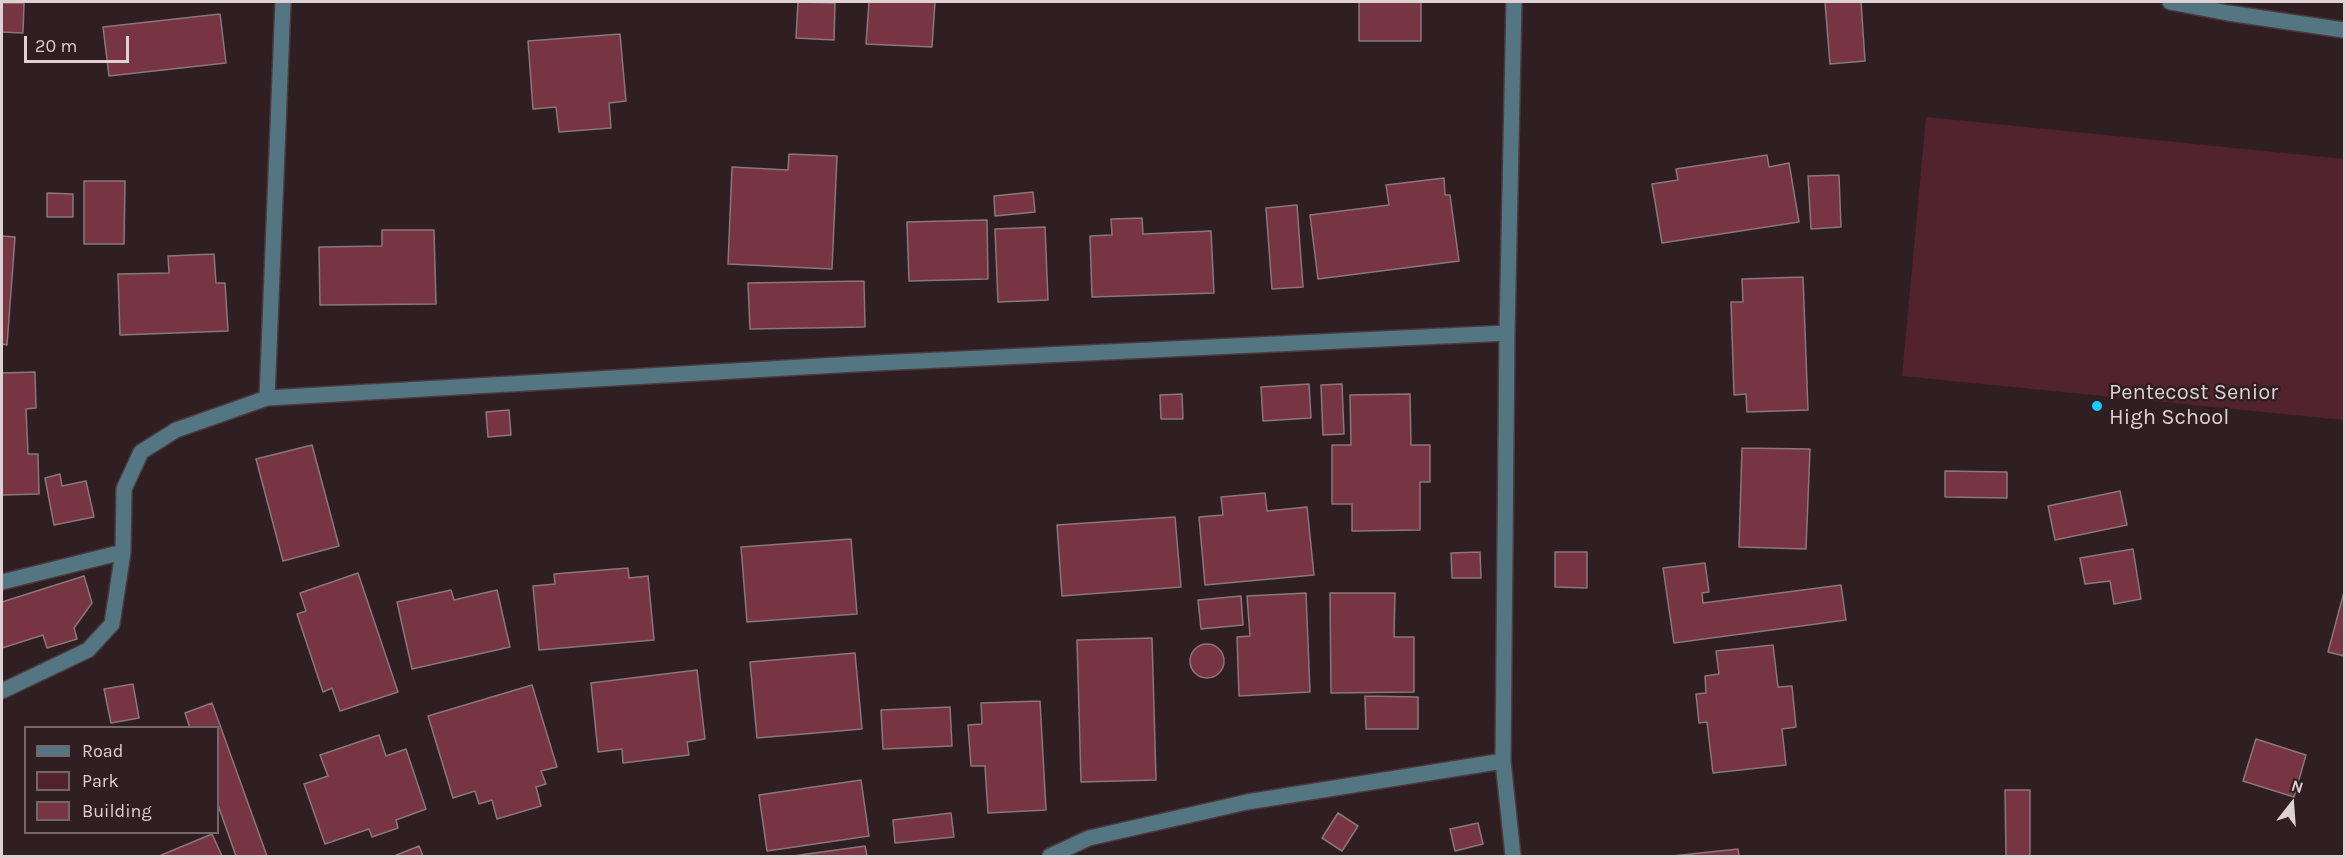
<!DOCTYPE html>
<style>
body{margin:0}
#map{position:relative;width:2346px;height:858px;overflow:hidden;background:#2f1f22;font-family:Karla,sans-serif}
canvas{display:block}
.frame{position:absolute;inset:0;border:3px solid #ddd1d3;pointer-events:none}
.legend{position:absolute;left:24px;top:726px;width:195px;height:108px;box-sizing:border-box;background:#2f1f22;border:2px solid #756669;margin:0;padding:8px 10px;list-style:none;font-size:18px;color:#ddd1d3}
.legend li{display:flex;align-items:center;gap:12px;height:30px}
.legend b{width:30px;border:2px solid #756669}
.north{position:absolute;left:2262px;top:774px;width:60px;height:60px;-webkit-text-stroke:4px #2f1f22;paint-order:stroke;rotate:17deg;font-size:16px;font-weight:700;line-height:24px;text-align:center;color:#ddd1d3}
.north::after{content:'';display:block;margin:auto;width:21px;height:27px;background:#ddd1d3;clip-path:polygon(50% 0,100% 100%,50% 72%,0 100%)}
.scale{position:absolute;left:24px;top:36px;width:105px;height:27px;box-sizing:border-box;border:3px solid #ddd1d3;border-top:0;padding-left:8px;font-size:18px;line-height:21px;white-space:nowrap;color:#ddd1d3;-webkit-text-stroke:4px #2f1f22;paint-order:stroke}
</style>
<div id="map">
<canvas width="2346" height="858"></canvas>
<div class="frame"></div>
<ul class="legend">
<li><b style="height:8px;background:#547582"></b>Road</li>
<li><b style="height:16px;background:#52222d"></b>Park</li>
<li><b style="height:16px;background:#773443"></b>Building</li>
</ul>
<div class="north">N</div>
<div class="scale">20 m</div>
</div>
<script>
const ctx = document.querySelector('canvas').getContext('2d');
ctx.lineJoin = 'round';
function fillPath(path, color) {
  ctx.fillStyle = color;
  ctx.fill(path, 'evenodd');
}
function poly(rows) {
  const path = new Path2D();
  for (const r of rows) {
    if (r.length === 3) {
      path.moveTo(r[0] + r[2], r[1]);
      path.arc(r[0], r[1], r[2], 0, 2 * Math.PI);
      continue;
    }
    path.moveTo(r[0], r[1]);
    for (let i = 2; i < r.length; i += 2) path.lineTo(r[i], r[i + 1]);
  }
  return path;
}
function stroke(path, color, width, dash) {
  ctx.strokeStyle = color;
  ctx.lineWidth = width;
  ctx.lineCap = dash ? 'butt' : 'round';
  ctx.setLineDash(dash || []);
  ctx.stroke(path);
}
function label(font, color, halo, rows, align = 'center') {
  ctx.font = font + ' Karla,sans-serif';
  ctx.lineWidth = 5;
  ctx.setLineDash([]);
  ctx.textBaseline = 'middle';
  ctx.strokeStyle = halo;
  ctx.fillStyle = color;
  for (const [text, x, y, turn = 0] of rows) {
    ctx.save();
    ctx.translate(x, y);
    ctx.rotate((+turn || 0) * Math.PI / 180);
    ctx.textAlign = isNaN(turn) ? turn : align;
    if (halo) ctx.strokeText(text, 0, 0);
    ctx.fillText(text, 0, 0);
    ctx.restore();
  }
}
fillPath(poly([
 [1926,117,2344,159,2344,420,1902,376]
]), '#52222d');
const building = poly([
 [798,2,835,3,834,40,796,38,798,2],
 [869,2,935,2,932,47,866,44,869,2],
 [1359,2,1421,2,1421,41,1359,41,1359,2],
 [1825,2,1861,2,1865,61,1830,64,1825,2],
 [2,3,24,3,23,33,2,32,2,3],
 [220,14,226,63,109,76,103,27,220,14],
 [620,34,626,101,609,103,611,128,559,132,556,107,533,109,528,41,620,34],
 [789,154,837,156,832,269,728,264,732,167,788,170,789,154],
 [1767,155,1769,167,1789,163,1799,222,1662,243,1652,184,1678,180,1676,169,1767,155],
 [1839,175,1841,227,1811,229,1808,176,1839,175],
 [1444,178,1445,195,1450,195,1459,261,1318,279,1310,215,1389,205,1386,185,1444,178],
 [84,181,125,181,124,244,84,244,84,181],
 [1033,192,1035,212,995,216,994,196,1033,192],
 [47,193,73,194,73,217,47,217,47,193],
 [1297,205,1303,287,1272,289,1266,208,1297,205],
 [1142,218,1143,234,1211,231,1214,293,1092,297,1090,236,1112,235,1111,219,1142,218],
 [987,220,988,279,909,281,907,222,987,220],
 [1045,227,1048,300,998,302,995,229,1045,227],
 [382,230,434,230,436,304,320,305,319,247,382,246,382,230],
 [2,236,15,237,7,345,2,344,2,236],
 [214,254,216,283,225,283,228,331,120,335,118,274,169,273,168,256,214,254],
 [1803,277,1808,410,1747,412,1746,394,1734,395,1731,302,1743,302,1742,279,1803,277],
 [864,281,865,327,750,329,748,283,864,281],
 [35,372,36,408,26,409,28,454,38,454,39,494,2,495,2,373,35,372],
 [1309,384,1311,418,1263,421,1261,387,1309,384],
 [1342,384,1344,434,1323,435,1321,385,1342,384],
 [1182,394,1183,419,1161,419,1160,395,1182,394],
 [1410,394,1411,445,1430,445,1430,482,1420,482,1420,530,1352,531,1352,504,1332,504,1332,445,1351,445,1350,395,1410,394],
 [509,410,511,435,488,437,486,412,509,410],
 [312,445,339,546,283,561,256,459,312,445],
 [1742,448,1810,449,1806,549,1739,547,1742,448],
 [1945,471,2007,472,2007,498,1945,497,1945,471],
 [60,474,62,486,86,481,94,517,54,525,45,478,60,474],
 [2120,491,2127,525,2055,540,2048,506,2120,491],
 [1265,493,1267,511,1307,507,1314,575,1205,585,1199,517,1223,515,1221,497,1265,493],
 [1175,517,1181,587,1062,596,1057,525,1175,517],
 [851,539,857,614,747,622,741,547,851,539],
 [2133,549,2141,599,2114,604,2110,581,2085,584,2080,558,2133,549],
 [1480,552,1481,578,1452,578,1451,553,1480,552],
 [1555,552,1587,552,1587,588,1555,587,1555,552],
 [1705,563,1709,592,1702,593,1703,603,1841,585,1846,620,1674,643,1663,568,1705,563],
 [628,568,629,578,648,576,654,640,539,650,533,586,555,584,554,574,628,568],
 [358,573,398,692,340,711,332,688,323,692,297,614,306,611,300,593,358,573],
 [84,576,92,603,74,628,77,639,47,648,43,635,2,648,2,602,84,576],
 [451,590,454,600,497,590,510,647,412,669,397,602,451,590],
 [2344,592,2344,656,2328,652,2344,592],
 [1306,593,1310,692,1239,696,1237,637,1250,636,1247,596,1306,593],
 [1330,593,1395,593,1394,637,1414,637,1414,692,1331,693,1330,593],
 [1241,596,1243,625,1201,629,1198,600,1241,596],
 [1152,638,1156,780,1081,782,1077,640,1152,638],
 [1207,661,17],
 [1773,645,1778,687,1792,686,1796,727,1782,729,1786,765,1713,773,1707,722,1699,723,1696,694,1706,693,1705,676,1719,674,1716,651,1773,645],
 [855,653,862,729,757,738,750,662,855,653],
 [697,670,705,739,687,742,689,755,623,763,622,749,598,752,591,683,697,670],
 [133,684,139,718,111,723,104,689,133,684],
 [532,685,557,767,541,771,546,784,536,787,541,806,497,819,492,800,479,804,475,791,453,798,428,716,532,685],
 [1365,696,1418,697,1418,729,1366,729,1365,696],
 [1040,701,1046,810,988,813,985,766,971,766,968,725,982,724,981,703,1040,701],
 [212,703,267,856,236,856,218,805,218,728,190,728,185,713,212,703],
 [950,707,952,746,883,749,881,710,950,707],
 [379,735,386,756,406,749,426,809,396,820,398,828,372,837,369,829,325,844,304,784,328,776,320,755,379,735],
 [2256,739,2306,755,2294,797,2243,781,2256,739],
 [861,780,869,836,767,851,759,795,861,780],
 [2005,790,2030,790,2030,856,2006,856,2005,790],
 [951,813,954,837,895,843,893,820,951,813],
 [1338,813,1358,826,1342,851,1322,838,1338,813],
 [1478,823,1483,844,1455,851,1450,829,1478,823],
 [212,834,222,856,159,856,212,834],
 [419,846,423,856,394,856,419,846],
 [865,846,867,856,793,856,865,846],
 [1738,849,1739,856,1672,856,1738,849]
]);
fillPath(building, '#773443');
stroke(building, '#8b777a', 1.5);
const minor = poly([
 [2170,2,2228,13,2344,30],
 [267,398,283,2],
 [2,582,123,552],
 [2,691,88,650,112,624,123,552,124,489,141,452,176,430,267,398,855,364,1507,333],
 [1050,856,1089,838,1247,802,1503,761],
 [1513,856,1503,761,1507,333,1514,2]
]);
stroke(minor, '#4b3b3e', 18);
stroke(minor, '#547582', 15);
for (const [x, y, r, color] of [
 [2097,406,6,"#1bcafc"]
]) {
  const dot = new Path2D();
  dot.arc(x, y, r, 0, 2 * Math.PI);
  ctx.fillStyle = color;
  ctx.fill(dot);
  stroke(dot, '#2f1f22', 2);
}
label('22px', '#ddd1d3', '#2f1f22', [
 ["Pentecost Senior",2109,393],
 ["High School",2109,418]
], 'left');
</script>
